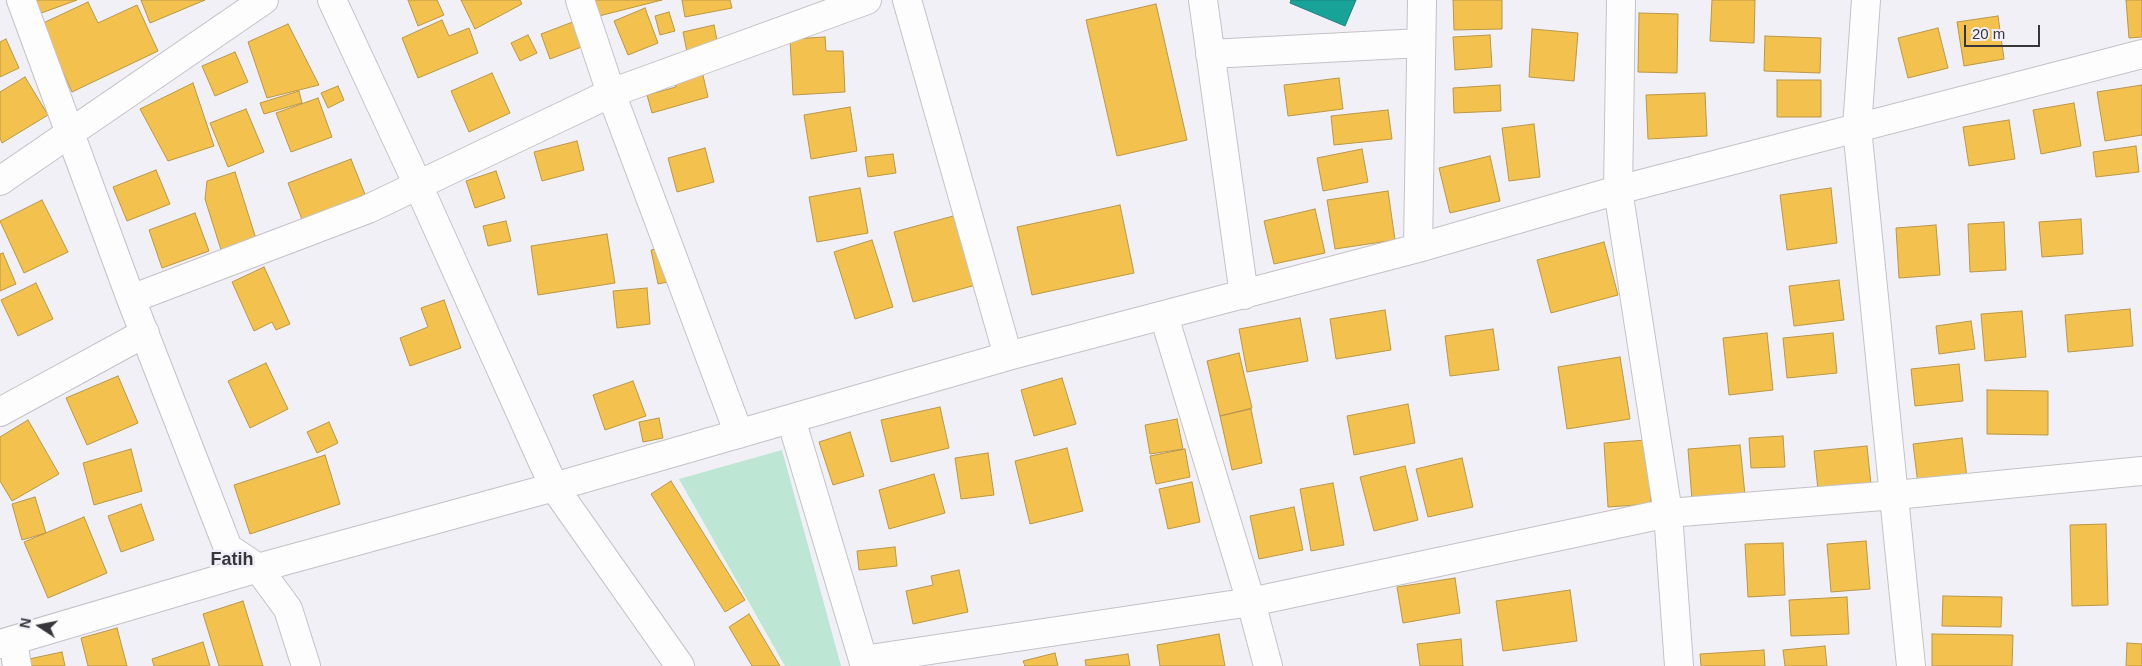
<!DOCTYPE html>
<style>
body{margin:0}
#map{position:relative;width:2142px;height:666px;overflow:hidden;background:#f1f0f6;font-family:Helvetica,sans-serif}
canvas{display:block}
.north{position:absolute;left:15px;top:601px;width:50px;height:50px;-webkit-text-stroke:4px #f0eef8;paint-order:stroke;rotate:281deg;font-size:14px;font-weight:700;line-height:20px;text-align:center;color:#37363a}
.north::after{content:'';display:block;margin:auto;width:18px;height:22px;background:#37363a;clip-path:polygon(50% 0,100% 100%,50% 72%,0 100%)}
.scale{position:absolute;left:1964px;top:25px;width:76px;height:22px;box-sizing:border-box;border:2px solid #37363a;border-top:0;padding-left:6px;font-size:15px;line-height:18px;white-space:nowrap;color:#37363a;-webkit-text-stroke:4px #f0eef8;paint-order:stroke}
</style>
<div id="map">
<canvas width="2142" height="666"></canvas>
<div class="north">N</div>
<div class="scale">20 m</div>
</div>
<script>
const ctx = document.querySelector('canvas').getContext('2d');
ctx.lineJoin = 'round';
function fillPath(path, color) {
  ctx.fillStyle = color;
  ctx.fill(path, 'evenodd');
}
function poly(rows) {
  const path = new Path2D();
  for (const r of rows) {
    path.moveTo(r[0], r[1]);
    for (let i = 2; i < r.length; i += 2) path.lineTo(r[i], r[i + 1]);
  }
  return path;
}
function stroke(path, color, width, dash) {
  ctx.strokeStyle = color;
  ctx.lineWidth = width;
  ctx.lineCap = dash ? 'butt' : 'round';
  ctx.setLineDash(dash || []);
  ctx.stroke(path);
}
function label(font, color, halo, rows, align = 'center') {
  ctx.font = font + ' Helvetica,sans-serif';
  ctx.lineWidth = 5;
  ctx.setLineDash([]);
  ctx.textBaseline = 'middle';
  ctx.strokeStyle = halo;
  ctx.fillStyle = color;
  for (const [text, x, y, turn = 0] of rows) {
    ctx.save();
    ctx.translate(x, y);
    ctx.rotate((+turn || 0) * Math.PI / 180);
    ctx.textAlign = isNaN(turn) ? turn : align;
    if (halo) ctx.strokeText(text, 0, 0);
    ctx.fillText(text, 0, 0);
    ctx.restore();
  }
}
fillPath(poly([
 [782,450,841,666,785,666,679,479]
]), '#bee6d4');
const homes = poly([
 [31,0,77,0,36,15,31,0],
 [141,0,205,0,150,23,141,0],
 [408,0,437,0,444,15,418,26,408,0],
 [461,0,520,0,522,4,475,29,461,0],
 [595,0,662,0,599,16,595,0],
 [682,0,730,0,732,8,685,17,682,0],
 [1453,0,1502,0,1502,29,1454,30,1453,0],
 [1712,0,1755,0,1754,43,1710,41,1712,0],
 [2126,0,2142,0,2142,37,2129,38,2126,0],
 [88,2,98,23,137,5,158,51,72,92,41,24,88,2],
 [1156,4,1187,140,1117,156,1086,20,1156,4],
 [645,8,658,43,628,55,614,21,645,8],
 [669,12,675,31,660,35,655,16,669,12],
 [1639,13,1678,14,1677,73,1638,72,1639,13],
 [1998,16,2004,59,1964,66,1957,22,1998,16],
 [442,20,449,36,469,28,478,53,418,78,402,38,442,20],
 [578,20,587,45,550,59,541,34,578,20],
 [288,24,319,85,267,98,248,42,288,24],
 [714,25,718,45,687,52,683,32,714,25],
 [1938,28,1948,68,1908,78,1898,38,1938,28],
 [1532,29,1578,33,1574,81,1529,77,1532,29],
 [528,35,537,53,520,61,511,43,528,35],
 [1490,35,1492,67,1455,70,1453,37,1490,35],
 [1765,36,1821,38,1820,73,1764,71,1765,36],
 [825,37,826,51,843,51,845,92,793,95,790,39,825,37],
 [6,39,19,68,0,77,0,42,6,39],
 [235,52,248,82,215,96,202,66,235,52],
 [702,71,708,97,652,113,647,95,676,87,674,79,702,71],
 [492,73,510,113,469,132,451,91,492,73],
 [25,77,48,115,2,143,0,138,0,92,25,77],
 [1339,78,1343,109,1288,116,1284,85,1339,78],
 [1777,80,1821,80,1821,117,1777,117,1777,80],
 [193,83,214,146,168,161,140,109,193,83],
 [1500,85,1501,111,1454,113,1453,88,1500,85],
 [2142,85,2142,135,2105,141,2097,92,2142,85],
 [338,86,344,100,328,108,321,93,338,86],
 [299,91,302,103,264,114,260,103,299,91],
 [1705,93,1707,136,1648,139,1646,95,1705,93],
 [318,98,332,137,291,152,276,113,318,98],
 [2074,103,2081,146,2041,154,2033,110,2074,103],
 [850,107,857,151,811,159,804,115,850,107],
 [246,109,264,152,228,167,210,123,246,109],
 [1388,110,1392,139,1334,145,1331,116,1388,110],
 [2009,120,2015,159,1969,166,1963,127,2009,120],
 [1534,124,1540,177,1509,181,1502,128,1534,124],
 [577,141,584,170,542,181,534,152,577,141],
 [2136,146,2139,172,2096,177,2093,152,2136,146],
 [705,148,714,182,677,192,668,158,705,148],
 [1362,149,1368,182,1323,191,1317,158,1362,149],
 [893,154,896,173,868,177,865,157,893,154],
 [1490,156,1500,201,1450,213,1439,168,1490,156],
 [351,159,366,197,303,222,288,183,351,159],
 [156,170,170,204,127,221,113,187,156,170],
 [496,171,505,198,475,208,466,181,496,171],
 [235,172,257,242,222,253,205,199,207,181,235,172],
 [860,188,868,233,817,242,809,197,860,188],
 [1831,188,1837,243,1787,250,1780,195,1831,188],
 [1388,191,1395,240,1335,249,1327,200,1388,191],
 [42,200,68,252,24,273,0,221,42,200],
 [1120,205,1134,273,1032,295,1017,227,1120,205],
 [1315,209,1325,253,1274,264,1264,221,1315,209],
 [195,213,209,251,162,268,149,230,195,213],
 [957,215,976,285,913,302,894,232,957,215],
 [2081,219,2083,254,2042,257,2039,222,2081,219],
 [506,221,511,241,488,246,483,226,506,221],
 [2004,222,2006,270,1970,272,1968,224,2004,222],
 [1936,225,1940,275,1899,278,1896,228,1936,225],
 [607,234,615,283,538,295,531,246,607,234],
 [872,240,893,307,855,319,834,252,872,240],
 [1604,242,1618,295,1551,313,1537,260,1604,242],
 [666,247,673,281,658,284,651,250,666,247],
 [3,253,16,284,0,291,0,254,3,253],
 [264,267,290,324,276,330,272,322,254,331,232,282,264,267],
 [1839,280,1844,320,1794,326,1789,286,1839,280],
 [36,283,53,319,18,336,1,300,36,283],
 [647,288,650,324,617,328,613,291,647,288],
 [444,300,461,348,410,366,400,338,428,327,421,308,444,300],
 [2130,309,2133,346,2068,352,2065,315,2130,309],
 [1385,310,1391,350,1336,359,1330,319,1385,310],
 [2022,311,2026,357,1985,361,1981,314,2022,311],
 [1300,318,1308,361,1247,372,1239,329,1300,318],
 [1971,321,1975,349,1939,354,1936,326,1971,321],
 [1493,329,1499,370,1450,376,1445,336,1493,329],
 [1767,333,1773,390,1729,395,1723,338,1767,333],
 [1833,333,1837,373,1787,378,1783,338,1833,333],
 [1239,353,1252,408,1220,416,1207,361,1239,353],
 [1620,357,1630,419,1567,429,1558,367,1620,357],
 [266,363,288,409,250,428,228,381,266,363],
 [1959,364,1963,401,1915,406,1911,369,1959,364],
 [118,376,138,423,87,445,66,398,118,376],
 [1062,378,1076,424,1034,436,1021,390,1062,378],
 [633,381,646,416,605,430,593,395,633,381],
 [1987,390,2048,391,2048,435,1987,434,1987,390],
 [1408,404,1415,443,1354,455,1347,416,1408,404],
 [940,407,949,448,891,462,881,420,940,407],
 [1251,409,1262,463,1232,470,1220,416,1251,409],
 [659,418,663,438,643,442,639,422,659,418],
 [1177,419,1183,449,1150,454,1145,425,1177,419],
 [28,420,59,474,12,501,0,481,0,437,28,420],
 [329,422,338,443,317,453,307,432,329,422],
 [850,432,864,476,833,485,819,442,850,432],
 [1783,436,1785,467,1751,468,1749,438,1783,436],
 [1962,438,1967,478,1918,484,1913,444,1962,438],
 [1647,440,1651,504,1608,507,1604,443,1647,440],
 [1740,445,1745,495,1692,500,1688,449,1740,445],
 [1867,446,1871,485,1818,490,1814,451,1867,446],
 [1067,448,1083,511,1030,524,1015,461,1067,448],
 [131,449,142,491,94,505,83,463,131,449],
 [1185,449,1190,477,1156,484,1150,456,1185,449],
 [988,453,994,495,961,499,955,458,988,453],
 [325,455,340,504,250,534,234,485,325,455],
 [1462,458,1473,507,1428,517,1416,469,1462,458],
 [1405,466,1418,520,1374,531,1360,477,1405,466],
 [934,474,945,513,889,529,879,490,934,474],
 [671,481,745,600,725,612,651,494,671,481],
 [1192,482,1200,522,1168,529,1159,489,1192,482],
 [1333,483,1344,545,1311,551,1300,489,1333,483],
 [35,497,46,533,22,540,12,504,35,497],
 [141,504,154,540,121,552,108,516,141,504],
 [1294,507,1303,550,1259,559,1250,516,1294,507],
 [84,517,107,573,48,598,24,542,84,517],
 [2106,524,2108,605,2072,606,2070,525,2106,524],
 [1866,541,1870,589,1831,592,1827,544,1866,541],
 [1783,543,1785,595,1748,597,1745,544,1783,543],
 [895,547,897,566,859,570,857,551,895,547],
 [959,570,968,612,913,624,906,591,933,585,931,576,959,570],
 [1455,578,1460,613,1403,623,1397,587,1455,578],
 [1570,590,1577,641,1503,651,1496,601,1570,590],
 [1943,596,2002,597,2001,627,1942,626,1943,596],
 [1847,597,1849,634,1791,636,1789,600,1847,597],
 [243,601,263,666,219,666,203,614,243,601],
 [749,614,780,666,752,666,729,627,749,614],
 [117,628,127,666,88,666,81,638,117,628],
 [1219,634,1225,666,1160,666,1157,645,1219,634],
 [1932,634,2013,635,2012,666,1932,666,1932,634],
 [1461,639,1463,666,1420,666,1417,644,1461,639],
 [203,642,210,666,154,666,152,659,203,642],
 [2127,643,2142,644,2142,666,2126,666,2127,643],
 [1825,646,1827,666,1785,666,1783,650,1825,646],
 [1764,650,1765,666,1701,666,1700,654,1764,650],
 [62,652,65,666,30,666,29,659,62,652],
 [1055,653,1058,666,1025,666,1023,661,1055,653],
 [1128,654,1130,666,1086,666,1085,660,1128,654]
]);
fillPath(homes, '#f2c14e');
stroke(homes, '#ba9748', 1);
const public = poly([
 [1291,0,1356,0,1345,26,1290,3,1291,0]
]);
fillPath(public, '#17a398');
stroke(public, '#21827c', 1);
const minor = poly([
 [21,0,131,299,228,548,258,568,288,609,306,666],
 [332,0,418,185,554,487,680,666],
 [580,0,611,93,739,434],
 [907,0,1008,356],
 [1203,0,1244,295],
 [1621,0,1618,190,1668,513,1679,666],
 [1866,0,1857,128,1911,666],
 [1210,54,1421,43],
 [1418,248,1422,0],
 [131,299,368,209,611,93,867,0],
 [1164,316,1251,602,1268,666],
 [0,412,145,333],
 [791,419,865,666],
 [13,641,17,666],
 [0,644,258,568,554,487,1008,356,1418,248,1618,190,2142,54],
 [863,660,1251,602,1668,513,1895,495,2142,471]
]);
const tertiary = poly([
 [0,181,264,0]
]);
stroke(minor, '#c3c2c6', 30);
stroke(tertiary, '#c3c2c6', 30);
stroke(minor, '#fdfdfe', 28);
stroke(tertiary, '#fdfdfe', 28);
label('bold 18px', '#37363a', '#f0eef8', [
 ["Fatih",232,560]
]);
</script>
